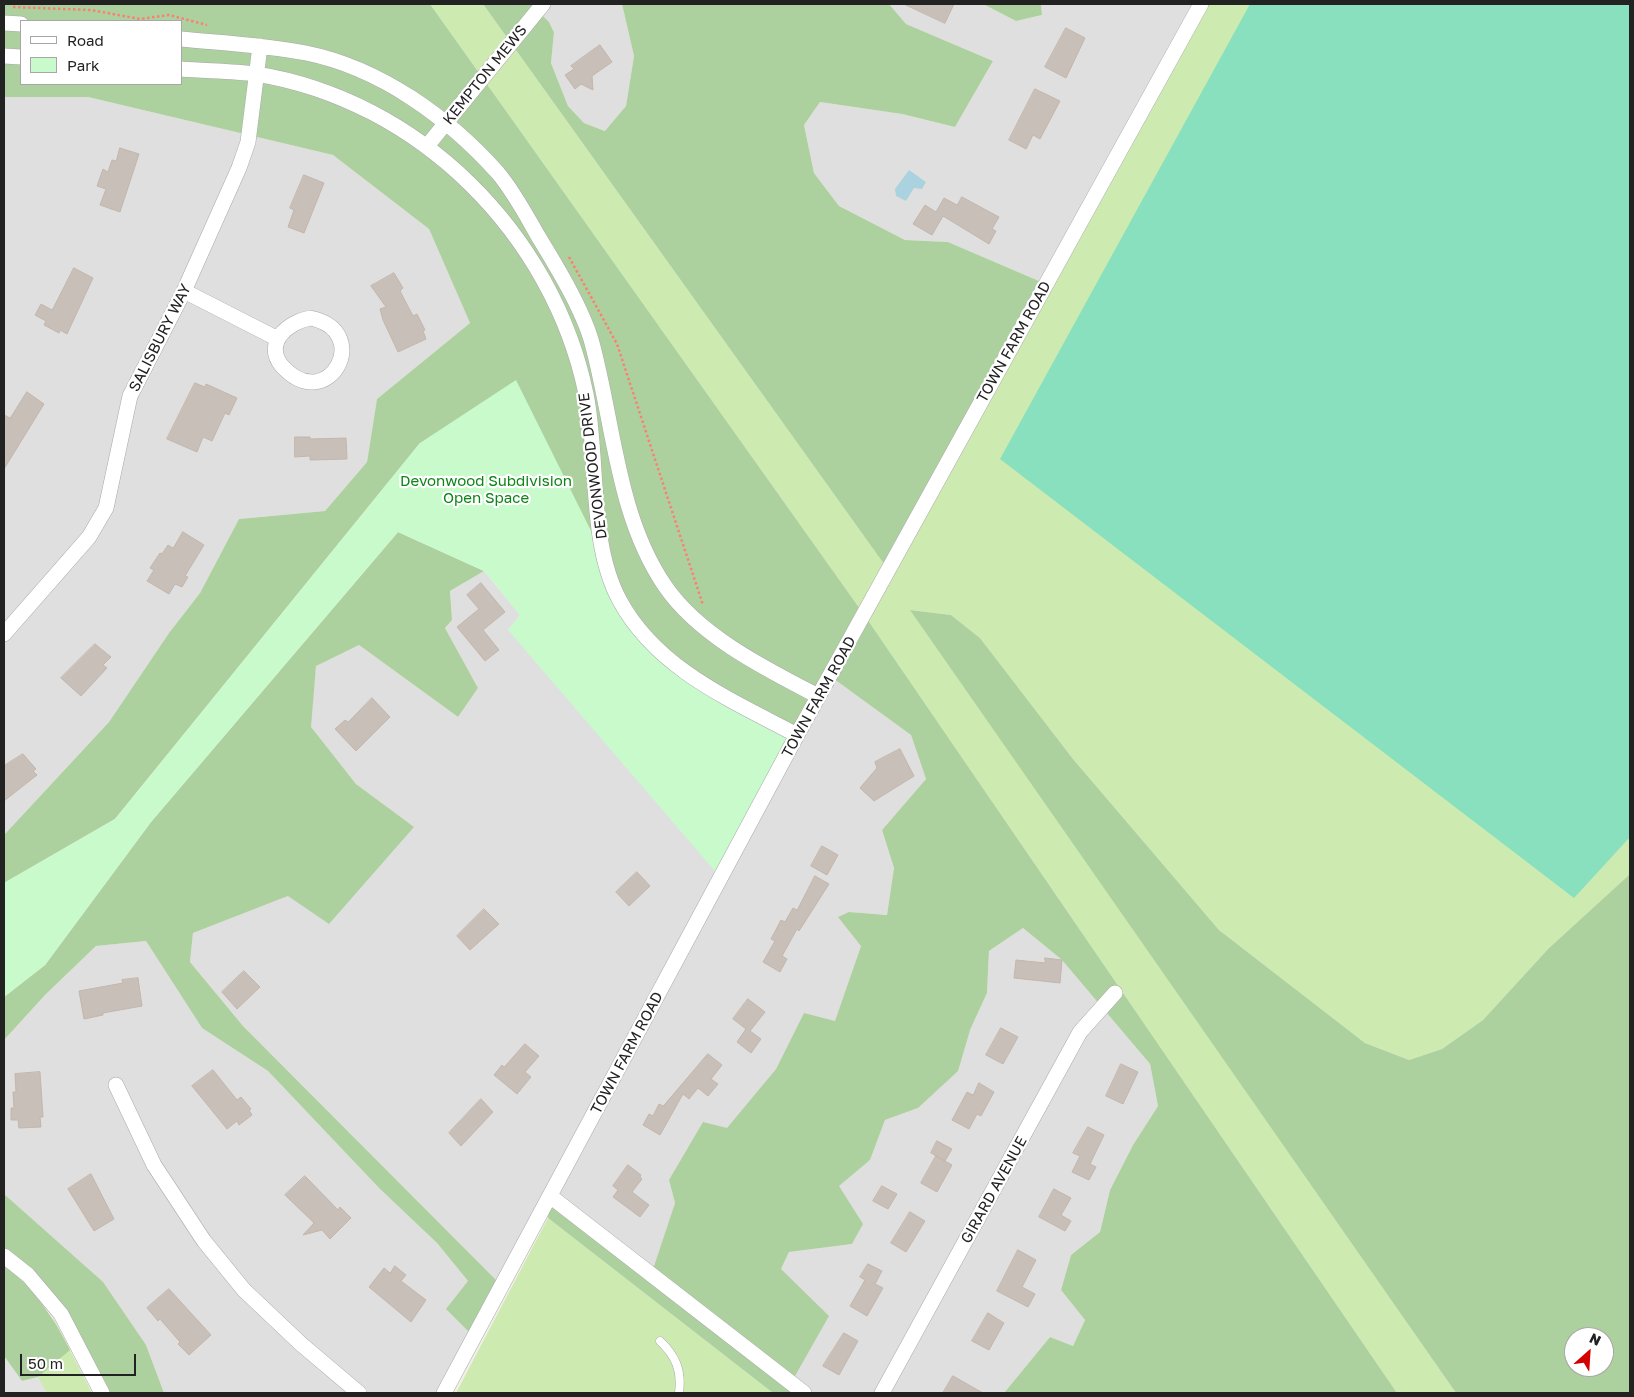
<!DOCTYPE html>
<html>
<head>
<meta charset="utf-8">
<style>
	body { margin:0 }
	#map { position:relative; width:1634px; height:1397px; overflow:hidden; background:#f2efe9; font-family:"Golos Text",sans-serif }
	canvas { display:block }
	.frame { position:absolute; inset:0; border:5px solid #222; pointer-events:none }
	.legend { position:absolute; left:20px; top:20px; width:162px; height:65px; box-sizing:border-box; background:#fff; border:1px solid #a7a7a7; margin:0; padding:6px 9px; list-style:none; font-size:15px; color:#222 }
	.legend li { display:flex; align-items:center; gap:10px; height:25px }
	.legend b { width:25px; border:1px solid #a7a7a7 }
	.north { position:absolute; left:1564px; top:1327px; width:50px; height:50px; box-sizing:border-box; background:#fff; border:1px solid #a7a7a7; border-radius:50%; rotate:26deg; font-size:14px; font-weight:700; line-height:20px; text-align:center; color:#222 }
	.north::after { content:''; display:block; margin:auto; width:18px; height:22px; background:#d40000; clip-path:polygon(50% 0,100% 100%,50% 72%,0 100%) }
	.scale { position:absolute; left:20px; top:1354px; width:116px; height:22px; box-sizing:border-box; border:2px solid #222; border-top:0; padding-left:6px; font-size:15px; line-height:18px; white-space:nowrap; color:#222; -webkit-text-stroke:4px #fff; paint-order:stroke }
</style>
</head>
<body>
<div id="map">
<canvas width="1634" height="1397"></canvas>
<div class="frame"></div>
<ul class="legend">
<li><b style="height:6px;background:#fff"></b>Road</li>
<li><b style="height:14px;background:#c8facc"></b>Park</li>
</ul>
<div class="north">N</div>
<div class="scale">50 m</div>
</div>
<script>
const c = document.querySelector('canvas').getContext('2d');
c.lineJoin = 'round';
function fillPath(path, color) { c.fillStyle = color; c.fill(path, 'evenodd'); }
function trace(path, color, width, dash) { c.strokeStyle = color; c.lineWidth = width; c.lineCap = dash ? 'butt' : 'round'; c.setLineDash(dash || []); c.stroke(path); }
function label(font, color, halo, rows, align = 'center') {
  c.font = font + ' "Golos Text",sans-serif'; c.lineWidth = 4.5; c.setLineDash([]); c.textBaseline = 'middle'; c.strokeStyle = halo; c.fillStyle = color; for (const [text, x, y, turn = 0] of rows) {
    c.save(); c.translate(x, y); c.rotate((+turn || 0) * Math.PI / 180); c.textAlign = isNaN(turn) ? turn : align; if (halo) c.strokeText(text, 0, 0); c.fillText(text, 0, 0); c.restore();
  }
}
fillPath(new Path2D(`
	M531,4H622L634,56L626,106L606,131L584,123L568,106L551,63L554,31L549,22Z
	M889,4H983L1016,21L1042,15L1041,4H1201L1046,284L948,242L905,240L839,206L814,173L804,125L820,102L902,114L955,127L993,61L906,24Z
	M4,97H88L333,155L429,229L470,323L377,399L367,462L325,511L239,519L200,593L169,633L109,722L4,835Z
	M484,571L520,615L508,630L830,675L911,735L926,779L882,830L894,868L887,915L849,912L861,946L835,1022L804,1014L776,1069L727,1129L669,1180L675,1203L651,1275L550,1197L502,1286L243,1026L190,962L193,933L288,896L414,828L356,784L310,727L316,665L359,645L458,717L478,688L445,628L452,620L450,591Z
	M1023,928L1062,960L1150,1064L1158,1106L1133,1145L1110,1190L1100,1232L1071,1255L1061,1290L1085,1320L1073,1346L1050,1337L1004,1393H804L791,1383L781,1269L789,1252L852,1244L862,1224L838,1186L870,1160L885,1120L918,1108L970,1030L987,993L989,951Z
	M146,941L202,1028L268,1071L379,1188L437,1243L468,1281L474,1337L444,1393H164L146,1345L39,1226L4,1194V1040L45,995L96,946Z`), '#e0dfdf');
fillPath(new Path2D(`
	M430,4H483L889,571L1201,4H1630V874L1548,949L1483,1020L1442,1049L1409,1060L1365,1043L1219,930L1073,759L980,638L951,615L911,610L1456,1393H1397L865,616Z
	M548,1218L773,1393H456Z
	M4,1265L55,1321L92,1393H4Z`), '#cdebb0');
fillPath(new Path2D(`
	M4,4H430L865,616L1397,1393H1004L1050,1337L1073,1346L1085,1320L1061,1290L1071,1255L1100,1232L1110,1190L1133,1145L1158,1106L1150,1064L1062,960L1023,928L989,951L987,993L970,1030L958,1071L918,1108L885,1120L870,1160L839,1186L863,1224L852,1244L789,1252L781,1269L829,1316L791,1383L804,1393H773L548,1218L550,1196L651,1275L675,1203L669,1180L703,1122L727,1128L776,1069L804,1013L835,1021L861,946L838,917L849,912L887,915L894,868L882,830L926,779L911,735L830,676L797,735L713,691L420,443L115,819L4,883V835L109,722L169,633L200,593L239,519L325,511L367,462L377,399L470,323L429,229L333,155L88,97H4ZM21,21H181V84H21Z
	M483,4H531L549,22L554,32L551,63L568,106L584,123L605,131L626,106L634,56L622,4H889L906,24L993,61L955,127L902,114L820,102L804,125L814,173L839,206L905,240L948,242L1046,284L889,571Z
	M983,4H1041L1042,15L1016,21Z
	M398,532L484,571L450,591L452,620L445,628L478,688L458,717L359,645L316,666L311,727L356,784L414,827L329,924L288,896L193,933L190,962L243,1026L502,1286L474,1337L446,1309L468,1281L437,1243L379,1188L268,1071L202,1028L146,941L96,946L45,995L4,1040V997L45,965L151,822Z
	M910,610L951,615L980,638L1073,759L1219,930L1365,1043L1409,1060L1442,1049L1483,1020L1548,949L1630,874V1393H1456ZM1574,1337H1604V1367H1574Z
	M4,1194L103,1282L146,1345L164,1393H102L61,1314L4,1256Z
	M4,1265C34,1288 53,1317 70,1350L38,1377L22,1381L4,1356Z`), '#add19e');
fillPath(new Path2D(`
	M516,380L605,559L619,600L657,650L797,735L720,877L508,630L520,615L484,571L398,532L151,822L45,965L4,997V883L115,819L420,443Z`), '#c8facc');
fillPath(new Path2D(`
	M1250,4H1630V837L1574,898L1000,459Z`), '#88e0be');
fillPath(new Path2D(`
	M4,1356L22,1381L38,1377L47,1393H4Z`), '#e2e2e2');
fillPath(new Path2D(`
	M909,170L926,182L922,189L914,188L906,201L896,196L895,189Z`), '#aad3df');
const building = new Path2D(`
	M904,4H954L945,23Z
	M1066,28L1085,38L1066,78L1045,67Z
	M600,45L612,62L592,76L593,90L581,84L575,89L565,75L574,69L571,66Z
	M1035,89L1060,101L1040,139L1033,135L1026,149L1009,140Z
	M120,148L139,154L120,212L100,205L106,189L97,186L103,169L108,172L112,160L116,161Z
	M304,175L324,183L304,233L288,227L294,210L290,208Z
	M962,197L999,217L992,229L996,231L989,244L943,216L932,235L913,224L925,205L936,212L944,198L957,205Z
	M74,268L93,278L67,334L60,330L59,333L44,325L46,321L35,315L41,304L52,310Z
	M394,273L403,288L400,291L413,316L417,314L425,330L423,331L426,339L398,352L383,320L380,309L386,307L371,286Z
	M195,383L205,387L206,384L237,398L229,415L225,413L212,441L203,437L197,452L167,439Z
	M27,392L44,404L4,469V415L10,418Z
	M295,437H310V439L346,438L347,459L310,460V456L295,457Z
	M183,532L204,545L185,576L188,577L182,587L175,584L169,594L147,581L154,570L150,568L160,553L162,554L168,545L173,548Z
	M481,583L505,612L483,630L499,650L485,661L457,627L479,609L467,595Z
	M95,644L111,657L103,665L107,668L81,696L61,678Z
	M372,698L390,717L356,751L335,729L345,720L348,722Z
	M900,749L914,776L874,801L860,788L877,768L875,762Z
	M23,754L36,769L33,771L37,775L4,801V766Z
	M822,846L838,855L827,875L811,866Z
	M637,872L650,886L629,906L616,892Z
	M815,876L829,884L799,931L797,929L782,956L787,959L780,972L763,962L775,941L771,939L781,920L785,922L793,908L797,910Z
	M484,909L499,924L470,950L457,936Z
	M1045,958L1062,960L1060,983L1014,978L1016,960L1045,963Z
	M244,971L260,987L237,1009L222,992Z
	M138,978L142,1006L103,1013V1015L84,1019L79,991L123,983L122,980Z
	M748,999L765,1012L750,1031L761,1039L751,1053L737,1042L746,1029L733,1019Z
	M1001,1028L1018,1037L1003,1064L986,1055Z
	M525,1044L539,1056L525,1072L531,1077L517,1094L494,1075L502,1065L504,1067Z
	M708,1054L722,1065L711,1079L718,1084L708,1096L698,1088L689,1099L683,1094L660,1135L643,1125L649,1114L653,1116L659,1104L663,1106Z
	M1121,1064L1138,1072L1123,1104L1106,1096Z
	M213,1070L237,1100L241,1097L251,1109L249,1110L252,1115L239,1125L237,1121L227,1129L192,1086Z
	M40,1072L43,1117H40L41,1127L19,1128L18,1120H11V1108H14L13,1092H16L15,1074Z
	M979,1083L994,1092L981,1116L977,1114L969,1129L952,1120L967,1092L973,1095Z
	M481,1099L493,1112L461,1146L449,1133Z
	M1088,1127L1104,1135L1090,1164L1096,1167L1089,1180L1072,1172L1080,1156L1073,1153Z
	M937,1141L952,1149L945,1161L931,1153Z
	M936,1156L952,1165L937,1192L921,1183Z
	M628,1165L641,1175L640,1177L642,1179L632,1192L649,1205L640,1217L613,1197L618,1190L613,1186Z
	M91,1174L114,1219L94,1231L68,1189Z
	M305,1176L338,1210L340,1207L351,1218L330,1239L322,1230L303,1235L314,1223L285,1195Z
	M882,1186L897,1194L888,1209L873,1201Z
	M1054,1189L1071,1198L1061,1215L1071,1221L1065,1231L1039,1217Z
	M910,1212L925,1221L906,1252L891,1243Z
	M1018,1250L1036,1260L1022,1287L1035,1294L1028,1307L997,1291Z
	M868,1264L882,1271L875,1284L883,1288L867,1316L850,1306L865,1280L860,1277Z
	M395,1266L406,1275L401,1281L426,1300L411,1322L369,1287L384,1268L390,1273Z
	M169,1289L211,1335L189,1355L178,1344L180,1342L160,1319L158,1321L147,1308Z
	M988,1313L1004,1323L989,1350L972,1341Z
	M844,1333L858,1341L839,1375L823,1366Z
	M953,1376L983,1393H943Z`);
fillPath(building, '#c7bfb8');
trace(building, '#c4b6ab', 1);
const lane = new Path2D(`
	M660,1341C676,1356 682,1371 679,1393`);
const street = new Path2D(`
	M4,23L21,24
	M181,39C223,43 265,45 306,53C380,68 448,117 498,173C514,192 526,215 538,236C557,267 583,310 592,343C614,424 617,516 665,586C699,636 766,669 818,696
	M4,56L21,57
	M181,69C206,71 232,71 256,74C419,100 553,234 586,394C599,457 588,543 620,601C657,669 731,700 797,735
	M427,146L543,4
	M184,291L278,339
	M310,318C375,331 328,417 282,366C263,343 288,322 310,318Z
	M4,634L89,537L106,508L130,396L184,291L239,168L248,142L260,46
	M116,1085L154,1165L204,1241L244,1290L301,1344L359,1393
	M550,1196L804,1393
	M4,1256L28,1275L61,1314L102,1393
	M444,1393L797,735L1201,4
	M882,1393L1080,1032L1115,993`);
trace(lane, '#a9a9a9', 9);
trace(street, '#a9a9a9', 16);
trace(new Path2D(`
	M13,7L91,10L140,19L169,15L207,25
	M569,257L617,344L703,605`), '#fa8072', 2.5, [2.5, 2.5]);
trace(lane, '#fff', 8);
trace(street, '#fff', 15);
label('15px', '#222', '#fff', [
	["KEMPTON MEWS",485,75,-51],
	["SALISBURY WAY",160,338,-63],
	["TOWN FARM ROAD",1014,342,-61],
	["DEVONWOOD DRIVE",593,466,-97],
	["TOWN FARM ROAD",819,697,-61],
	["TOWN FARM ROAD",627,1053,-62],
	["GIRARD AVENUE",994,1190,-61]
]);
label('15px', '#0c8416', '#fff', [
	["Devonwood Subdivision",486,481],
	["Open Space",486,498]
]);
</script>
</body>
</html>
